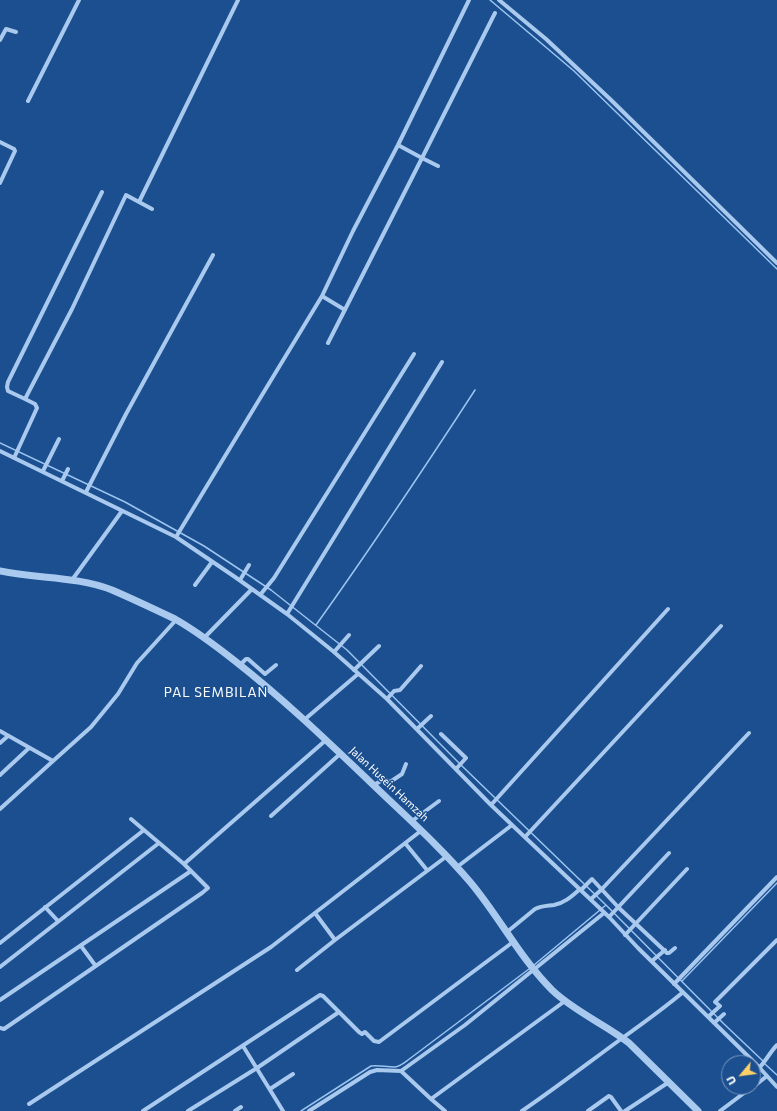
<!DOCTYPE html>
<html>
<head>
<meta charset="utf-8">
<style>
	body { margin:0 }
	#map { position:relative; width:777px; height:1111px; overflow:hidden; background:#1b4f8f; font-family:Commissioner,sans-serif }
	canvas { display:block }
	.north { position:absolute; left:721px; top:1055px; width:40px; height:40px; box-sizing:border-box; background:#1b4f8f; border:1px solid #7695bc; border-radius:50%; rotate:241deg; font-size:11px; font-weight:700; line-height:16px; text-align:center; color:#fff }
	.north::after { content:''; display:block; margin:auto; width:14px; height:18px; background:#ffd166; clip-path:polygon(50% 0,100% 100%,50% 72%,0 100%) }
</style>
</head>
<body>
<div id="map">
<canvas width="777" height="1111"></canvas>
<div class="north">U</div>
</div>
<script>
const c = document.querySelector('canvas').getContext('2d');
c.lineJoin = 'round';
function trace(path, color, width, dash) { c.strokeStyle = color; c.lineWidth = width; c.lineCap = dash ? 'butt' : 'round'; c.setLineDash(dash || []); c.stroke(path); }
function label(font, color, halo, rows, align = 'center') {
  c.font = font + ' Commissioner,sans-serif'; c.lineWidth = 3; c.setLineDash([]); c.textBaseline = 'middle'; c.strokeStyle = halo; c.fillStyle = color; for (const [text, x, y, turn = 0] of rows) {
    c.save(); c.translate(x, y); c.rotate((+turn || 0) * Math.PI / 180); c.textAlign = isNaN(turn) ? turn : align; if (halo) c.strokeText(text, 0, 0); c.fillText(text, 0, 0); c.restore();
  }
}
trace(new Path2D(`
	M490,0L574,71L777,269
	M0,443L125,502L204,546L271,590L347,650L462,766L608,907L724,1024L763,1061
	M316,625C371,548 423,470 475,390
	M534,965L606,905
	M682,981L777,883
	M765,1064L777,1075
	M301,1111L371,1066C379,1065 386,1067 394,1067C399,1067 404,1063 408,1060L529,969`), '#9cc4f0', 1.5);
trace(new Path2D(`
	M499,0L546,39L610,99L777,263
	M0,40L6,29L16,32
	M28,101L79,0
	M0,142L14,149L15,151L0,183
	M438,166L422,158L495,13
	M139,202L238,0
	M322,296L345,310
	M328,343L422,158L398,145
	M25,399L8,391L7,387L8,382L102,192
	M0,451L176,537L235,577L287,614L334,652L387,699L491,805L609,917L638,948L757,1065L777,1087
	M14,458L37,408L35,404L25,399L72,309L126,195L152,209
	M43,471L59,439
	M62,481L68,469
	M86,492L126,414L213,255
	M176,537L322,296L353,231L398,145L469,0
	M72,580L122,511
	M240,580L249,565
	M195,585L212,562
	M260,595L274,578L414,354
	M287,614L442,362
	M204,638L252,589
	M334,652L349,635
	M240,665L246,659H248L265,674L276,665
	M354,670L379,646
	M387,699L394,691L400,690L421,666
	M304,720L358,674
	M417,729L431,716
	M0,731L53,761L91,727L118,694L137,663L176,620
	M441,734L466,758L456,769
	M0,743L8,736
	M0,775L29,748
	M374,785L384,779L390,782L402,774L406,764
	M491,805L668,609
	M0,809L53,761
	M271,816L340,754
	M412,821L439,801
	M525,837L721,626
	M405,843L427,870
	M184,864L326,740
	M457,867L512,825
	M581,890L592,879L619,908L667,953H669L675,948
	M591,899L601,890L749,733
	M45,907L58,921
	M315,913L335,940
	M609,917L669,853
	M507,932L535,909C541,906 547,906 554,905C565,903 572,896 580,889
	M625,935L687,869
	M0,943L144,830
	M81,946L95,965
	M652,961L665,950
	M0,967L159,843
	M297,970L335,940L447,856
	M674,984L777,877
	M0,1000L191,871
	M708,1017L720,1006L715,1002L777,940
	M714,1023L724,1014
	M0,1028L4,1029L202,893L208,888L184,864L131,819
	M243,1046L283,1111
	M759,1068C766,1061 770,1052 777,1045
	M401,1071L431,1099
	M753,1087L767,1076
	M270,1089L293,1074
	M29,1104L271,947L422,830
	M143,1111L320,995L323,996L359,1032L362,1034L365,1032L374,1041L379,1042L513,942
	M188,1111L257,1068L339,1012
	M235,1111L241,1107
	M309,1111L370,1072L377,1070L401,1071L465,1025L604,913
	M445,1111L431,1099L565,1001
	M522,1111C556,1088 588,1063 621,1039C642,1024 663,1009 682,993
	M588,1111L609,1096L611,1097L621,1111
	M625,1111L669,1082
	M720,1111L752,1087`), '#a9c9ee', 4);
trace(new Path2D(`
	M0,571C37,579 76,576 112,590C133,599 154,609 175,619C196,631 216,646 235,661C281,697 323,737 365,777C401,812 439,845 471,883C500,918 520,958 552,990C575,1012 605,1024 629,1043L698,1111`), '#a9c9ee', 7);
label('11px', '#fff', '#1b4f8f', [
	["Jalan Husein Hamzah",389,784,43]
]);
c.letterSpacing = '1px';
label('13px', '#fff', '#1b4f8f', [
	["PAL SEMBILAN",216,693]
]);
c.letterSpacing = '0px';
</script>
</body>
</html>
